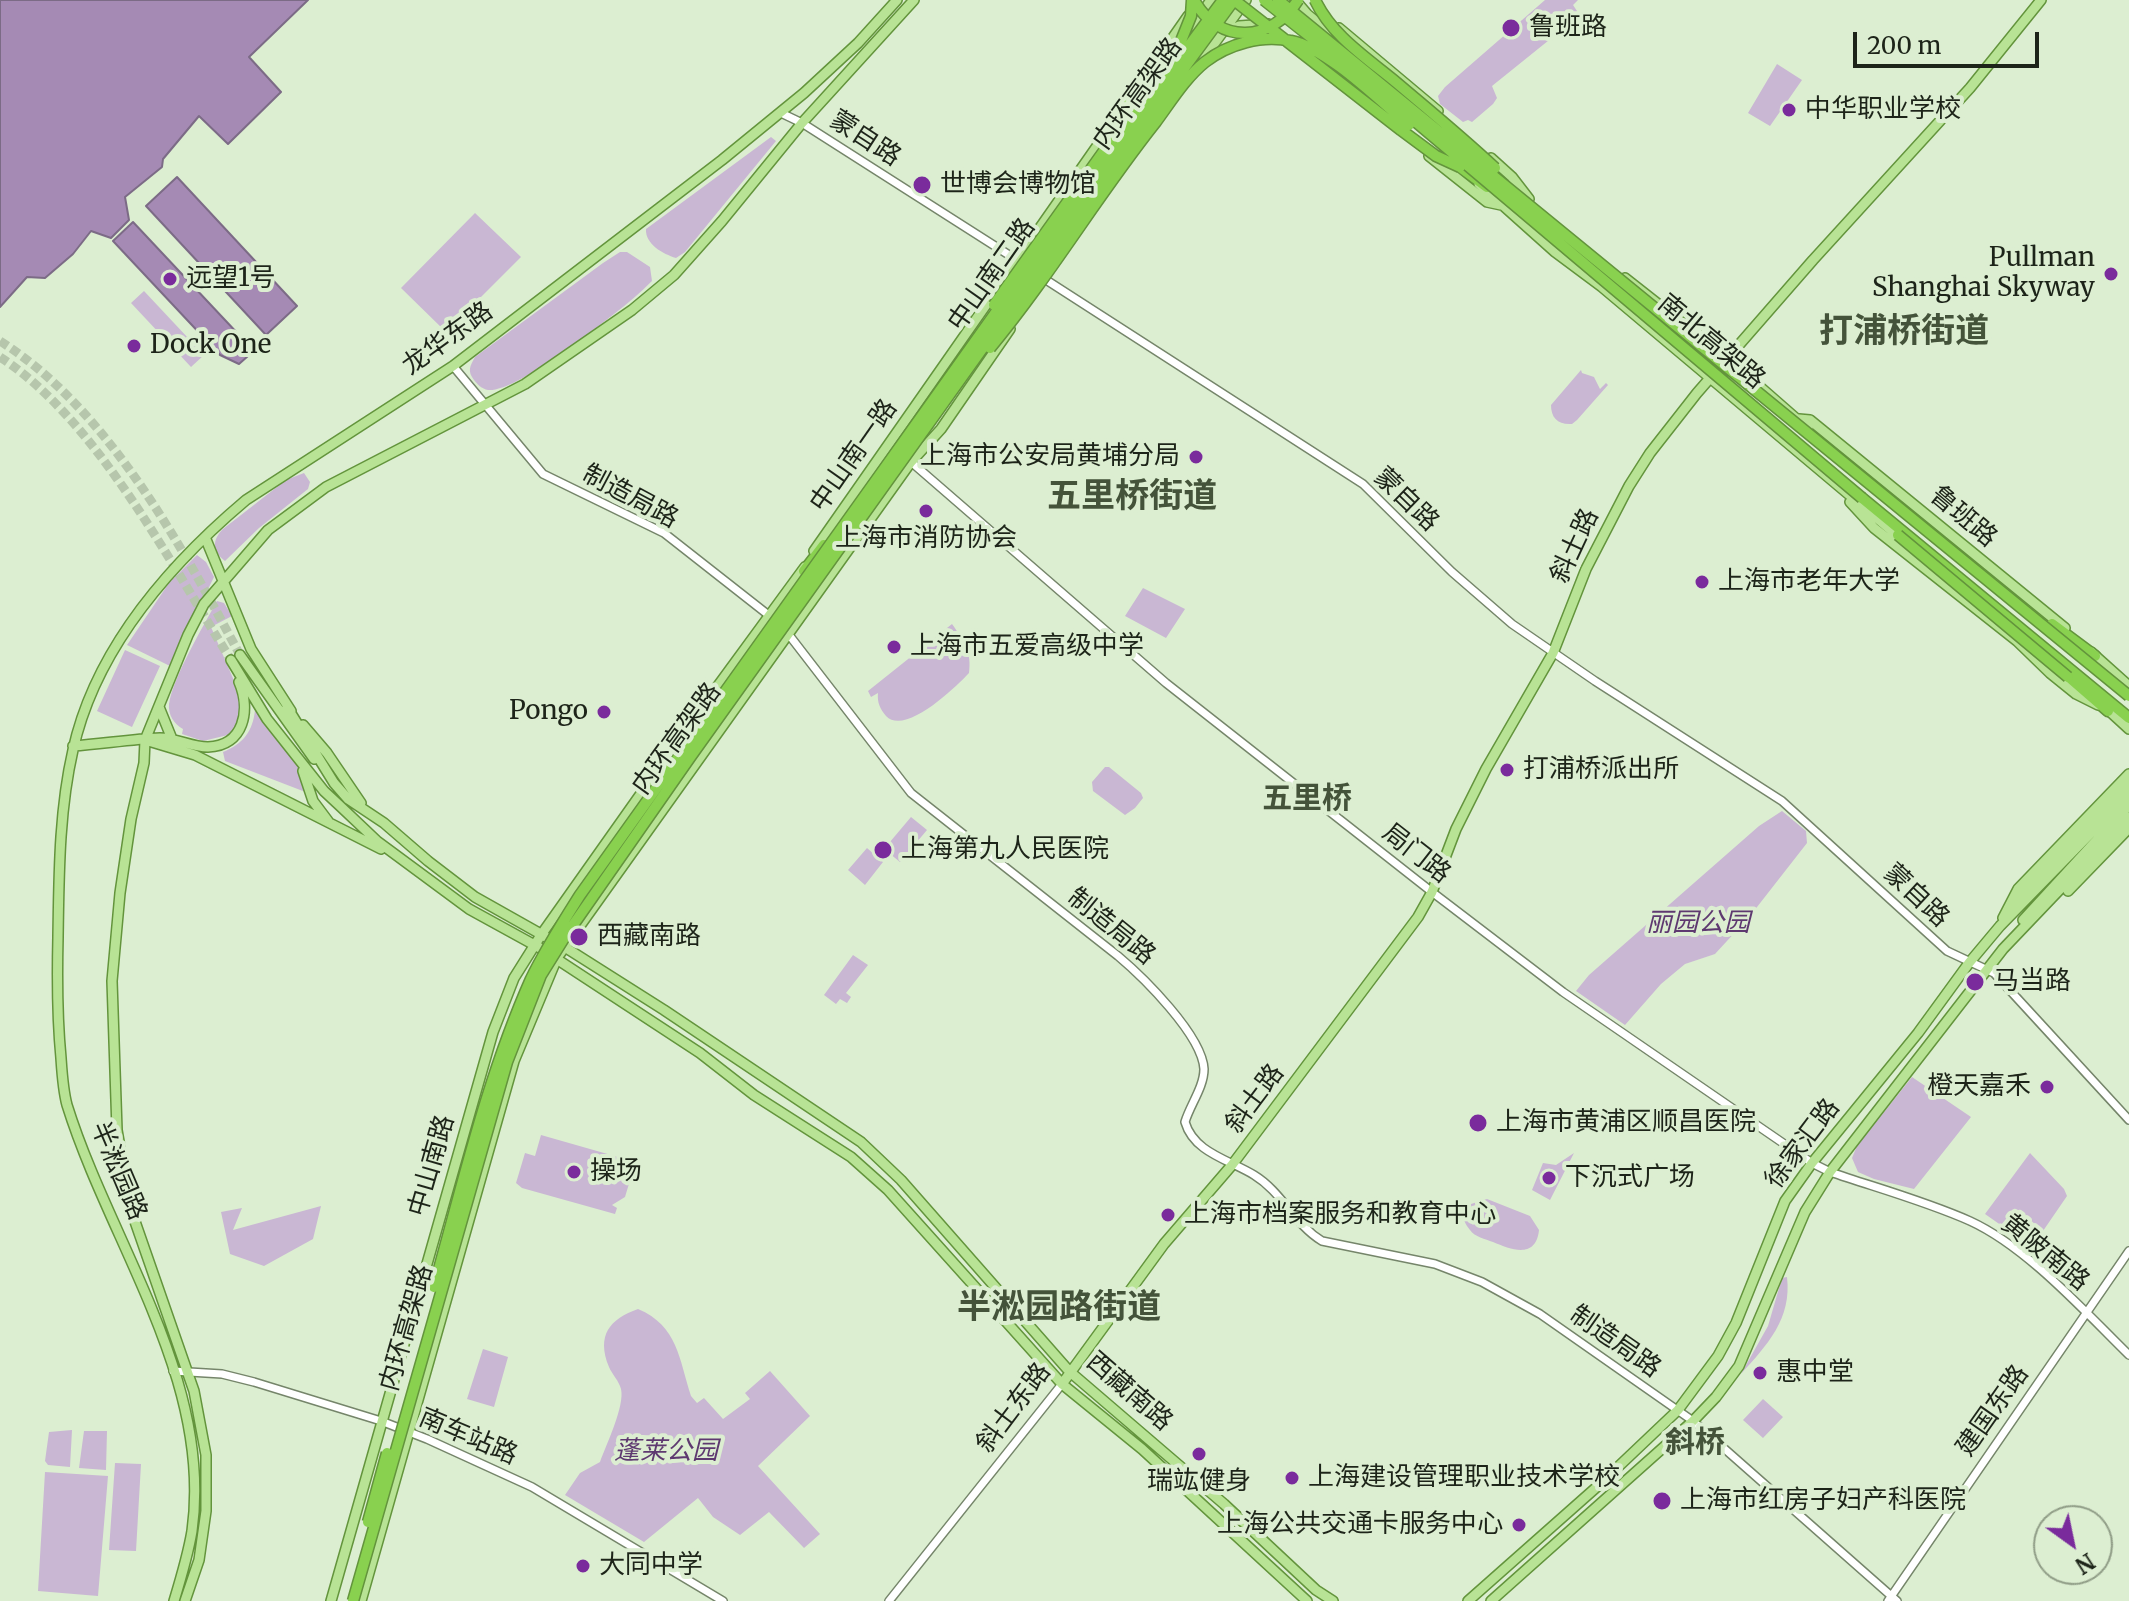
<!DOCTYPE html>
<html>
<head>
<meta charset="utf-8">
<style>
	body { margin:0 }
	#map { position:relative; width:2129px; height:1601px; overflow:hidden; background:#dceed1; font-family:Merriweather,serif }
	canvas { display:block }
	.north { position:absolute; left:2033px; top:1505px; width:80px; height:80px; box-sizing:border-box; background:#dceed1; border:2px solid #909d87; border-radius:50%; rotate:147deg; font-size:22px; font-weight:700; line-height:32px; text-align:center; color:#1d2419 }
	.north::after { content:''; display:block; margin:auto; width:28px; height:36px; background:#7a2b9c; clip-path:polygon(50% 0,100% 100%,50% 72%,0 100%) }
	.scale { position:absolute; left:1853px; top:32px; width:186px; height:36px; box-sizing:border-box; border:4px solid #1d2419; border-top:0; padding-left:10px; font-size:24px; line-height:28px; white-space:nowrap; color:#1d2419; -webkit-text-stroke:6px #dceed1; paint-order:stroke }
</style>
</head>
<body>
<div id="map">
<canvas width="2129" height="1601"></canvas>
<div class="north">N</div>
<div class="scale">200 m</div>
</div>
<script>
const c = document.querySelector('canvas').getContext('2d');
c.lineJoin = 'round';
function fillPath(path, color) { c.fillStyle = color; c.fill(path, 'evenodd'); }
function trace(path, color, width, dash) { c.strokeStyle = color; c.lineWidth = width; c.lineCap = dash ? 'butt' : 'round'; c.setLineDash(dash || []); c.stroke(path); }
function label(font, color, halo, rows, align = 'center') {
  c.font = font + ' Merriweather,"Noto Sans SC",serif'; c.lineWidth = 8; c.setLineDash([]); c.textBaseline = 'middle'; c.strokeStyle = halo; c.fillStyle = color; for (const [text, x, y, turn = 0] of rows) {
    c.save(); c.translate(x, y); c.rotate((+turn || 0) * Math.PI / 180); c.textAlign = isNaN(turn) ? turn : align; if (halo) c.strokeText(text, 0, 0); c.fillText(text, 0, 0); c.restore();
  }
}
fillPath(new Path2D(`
	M1545,0H1578L1573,5L1577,11L1569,24L1492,86L1497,98L1493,104L1472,122L1468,120L1463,122L1440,104L1438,96L1445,87Z
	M1777,64L1802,80L1770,126L1748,113Z
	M771,137L776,141L685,252L676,258C663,254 645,244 646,229Z
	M475,213L521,257L446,332L401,288Z
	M620,252H627L650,267L652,281C640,293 628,303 614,314C592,331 514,393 488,390C482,389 477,384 474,380C467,371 470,366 475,357L603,263Z
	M144,291L204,355L191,367L131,303Z
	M1581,370L1582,373L1594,377L1600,389L1606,383L1608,385L1577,420L1572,424C1558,425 1551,418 1551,405Z
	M304,473L310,482L308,489L259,528L225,561C212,551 212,540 223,529L286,480Z
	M197,555L206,562L214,577L170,666L127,645L169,583Z
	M1143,588L1185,609L1166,638L1125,616Z
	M217,601L224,603L232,616L211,627L244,704L237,727L228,735L203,741L182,734L183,729C174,724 168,715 169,704C173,677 204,625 217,601Z
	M952,624C964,641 972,652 969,673C955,688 905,736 886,716C880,709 877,702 878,693L871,697L868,691Z
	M125,650L160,666L132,727L97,711Z
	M255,710L295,760L308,793L225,761L223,752C243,744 253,731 255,710Z
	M1105,767H1109L1141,793L1143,798L1135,808L1125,815L1093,791L1092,782Z
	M1782,811L1806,831L1807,843L1750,916L1715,954L1685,964L1661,984L1625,1025L1576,991L1589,975L1759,826Z
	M911,817L927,830L900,862L884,849Z
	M867,848L883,862L865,885L848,870Z
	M853,955L868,965L846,993L851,997L847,1003L840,999L836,1004L824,995Z
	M1912,1077L1971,1117L1914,1189L1874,1179L1858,1172L1852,1158L1857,1146Z
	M541,1135L618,1157L631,1177L625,1197L612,1205L617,1208L615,1214L522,1188L516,1183L525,1153L535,1156Z
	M1574,1153L1550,1200L1532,1190L1543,1163L1556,1165Z
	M2030,1153L2064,1189L2067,1196L2032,1247L1985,1214Z
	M1487,1199L1530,1216L1539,1230C1536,1259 1512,1250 1493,1242C1485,1239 1475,1237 1470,1230C1465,1224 1463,1220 1464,1212L1471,1204Z
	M321,1206L313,1239L264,1266L230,1254L221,1212L242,1208L233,1230Z
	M1787,1277C1792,1319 1767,1345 1741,1374L1768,1326L1782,1278Z
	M638,1309C678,1326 679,1359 691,1396L697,1403L704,1398L723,1419L750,1399L745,1393L770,1371L810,1416L758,1466L820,1534L804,1548L769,1512L740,1535L713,1517L698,1498L644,1542L565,1495L580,1473L600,1462C606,1445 625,1406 621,1389C619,1381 612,1374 609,1367C596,1335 610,1319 638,1309Z
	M483,1349L508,1357L494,1407L467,1399Z
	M1763,1399L1783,1417L1763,1438L1743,1420Z
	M72,1430L70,1467L48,1465L45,1461L49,1432Z
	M84,1431H107L106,1470L79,1468Z
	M115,1463L141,1464L136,1551L109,1550Z
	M45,1472L108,1476L98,1596L38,1591Z`), '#c9b7d3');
const water = new Path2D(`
	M0,0H308L249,57L281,92L228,144L199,116L163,159L162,167L125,197L129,220L111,238L91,231L73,254L45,278L27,277L0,307Z
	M177,177L297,306L266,335L146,206Z
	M133,222L240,336L248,356L239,364L220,355L113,241Z`);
fillPath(water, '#a58ab4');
trace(water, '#7c6b86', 2);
trace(new Path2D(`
	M0,341C108,409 181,545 240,655
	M0,357C96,419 171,564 231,660`), '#b6c6ac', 9, [9, 4.5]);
const minor = new Path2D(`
	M781,113L802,123L1020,262
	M1040,276L1363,484L1452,572L1512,624L1595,681L1782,801L1947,951L1994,973L2129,1120
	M453,366L543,474L664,533L771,617
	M910,461L1166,683L1432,892L1563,992L1812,1163L1830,1172C1877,1188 1925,1201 1970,1221C2027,1247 2084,1311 2129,1355
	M786,631L911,793L1118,956C1143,977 1202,1035 1204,1069C1204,1087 1190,1105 1185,1122C1194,1153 1230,1160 1254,1175C1282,1192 1294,1224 1322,1241L1435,1264L1482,1282L1540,1314L1693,1421L1897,1601
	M173,1371L222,1374L254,1382L381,1421L427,1439L532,1487L723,1601
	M889,1601L1062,1384
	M1888,1601L2129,1251`);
const major = new Path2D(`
	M1295,0L1307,14L1343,44
	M1339,28L1438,111
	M1228,31L1239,26L1268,24
	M1185,37L1211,0
	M1306,50L1355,86L1395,119
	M1200,63L1246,0
	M1429,156L1487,202L1501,205
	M1491,158L1512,177L1529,199
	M1479,184L1555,252L1602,287L1903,540
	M1625,278L1728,359L1808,429
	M1799,419L1810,420L2065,628
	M1850,502L1874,528L2017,641L2050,673L2076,694L2098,705
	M205,537L251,649L291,711
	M814,551L1188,16
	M2091,652L2129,686
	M240,655L314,759
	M231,660L267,719L324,791L339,805L377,841L469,909L540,948
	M159,707L172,739
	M287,707L334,783L348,799L384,823L428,861L475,897L546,937
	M2105,707L2129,729
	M303,725L327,753L361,803
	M145,740L195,755L381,849
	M73,746C102,744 132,739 160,738C177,738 191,747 208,747C244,746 251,710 239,682
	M303,771L313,801L328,821
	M2068,891L2129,828
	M2016,904L2027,889L2129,785
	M2003,918L2018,889L2129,774
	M2023,920L2129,805
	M563,946L664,1010L861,1142L901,1180L1069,1371L1224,1504L1316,1590L1333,1601
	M552,956L700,1053L754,1095L851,1157L888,1190L1062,1384L1142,1449L1307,1601
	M1062,1384L1164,1244L1232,1165L1418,917L1432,892L1456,829L1486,769L1553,653L1586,569L1629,486L1650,453L1697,393L1813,260L1970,88L2041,0
	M174,1601C181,1578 188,1555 192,1531C213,1380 110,1243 67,1105C63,1090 62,1073 61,1058C57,1017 57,978 58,937C59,874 59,811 73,750C95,650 169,565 246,500L453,366L722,160L804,93L858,43L897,0
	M185,1601L199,1560L206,1511V1455L194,1391L131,1210L117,1130L112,981L120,893L131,819L144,763L145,740L188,635L204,604L268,530L326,487L525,384L632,310L674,275L722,221L802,123L914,0
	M331,1601L493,1032L514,978L541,935L698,713L805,567
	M361,1601L514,1061L557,958L911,462L941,429L1010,329
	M1468,1601L1599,1485L1678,1410L1718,1356L1736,1323L1785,1201L1812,1163L1918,1033L1969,963L2000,926L2129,794
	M1491,1601L1693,1421L1716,1397L1739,1366L1805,1212L1830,1172L2003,949L2129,817`);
const highway = new Path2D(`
	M1460,167L1487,187
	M1862,498L2129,718
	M804,571L824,545
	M2052,624L2095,656
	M2070,678L2108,711`);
trace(minor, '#75856a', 10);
trace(major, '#63943c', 12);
trace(highway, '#63943c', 13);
trace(minor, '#fff', 7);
trace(major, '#b8e395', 9);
trace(highway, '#89d14f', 10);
const highwayBridge = new Path2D(`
	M1194,0C1219,46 1272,42 1298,0
	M1234,0L1401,130L1436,156L1460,167
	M1264,0L1384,95L1862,498
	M1278,0L2129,696
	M1315,0C1332,36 1367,58 1397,83C1430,111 1463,138 1495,168
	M994,305L1179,46L1191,16L1192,0
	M990,348C1049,277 1097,196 1155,123C1170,103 1185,78 1205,62C1228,44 1263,34 1291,41C1327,48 1380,101 1409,125
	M1898,535L2068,677
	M434,1287C463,1184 487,1078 531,979C545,950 563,922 580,895L1119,140L1223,0
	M368,1522L387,1453
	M353,1601L507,1062L541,975L564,938L691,756L1127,146L1234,0`);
trace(highwayBridge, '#63943c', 13, []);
trace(highwayBridge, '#89d14f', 10);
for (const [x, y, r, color] of [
	[1511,28,10,"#7a2b9c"],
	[1789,110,8,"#7a2b9c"],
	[922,185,10,"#7a2b9c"],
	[2111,274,8,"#7a2b9c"],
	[170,279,8,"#7a2b9c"],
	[134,346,8,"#7a2b9c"],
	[1196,457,8,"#7a2b9c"],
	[926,511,8,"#7a2b9c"],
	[1702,582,8,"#7a2b9c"],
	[894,647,8,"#7a2b9c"],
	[604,712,8,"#7a2b9c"],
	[1507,770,8,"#7a2b9c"],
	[883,850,10,"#7a2b9c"],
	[579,937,10,"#7a2b9c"],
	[1975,982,10,"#7a2b9c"],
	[2047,1087,8,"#7a2b9c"],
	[1478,1123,10,"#7a2b9c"],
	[574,1172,8,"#7a2b9c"],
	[1549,1178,8,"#7a2b9c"],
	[1168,1215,8,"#7a2b9c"],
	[1760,1373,8,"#7a2b9c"],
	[1199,1454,8,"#7a2b9c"],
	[1292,1478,8,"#7a2b9c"],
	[1662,1501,10,"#7a2b9c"],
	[1519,1525,8,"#7a2b9c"],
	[583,1566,8,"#7a2b9c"]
]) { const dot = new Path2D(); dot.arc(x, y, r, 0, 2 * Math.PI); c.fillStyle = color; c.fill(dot); trace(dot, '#dceed1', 3); }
label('26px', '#1d2419', '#dceed1', [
	["鲁班路",1529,28],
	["中华职业学校",1805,110],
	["世博会博物馆",940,185],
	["Pullman",2095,259,"right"],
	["Shanghai Skyway",2095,289,"right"],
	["远望1号",186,279],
	["Dock One",150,346],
	["上海市公安局黄埔分局",1180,457,"right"],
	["上海市消防协会",926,539,"center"],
	["上海市老年大学",1718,582],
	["上海市五爱高级中学",910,647],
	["Pongo",588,712,"right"],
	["打浦桥派出所",1523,770],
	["上海第九人民医院",901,850],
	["西藏南路",597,937],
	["马当路",1993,982],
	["橙天嘉禾",2031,1087,"right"],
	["上海市黄浦区顺昌医院",1496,1123],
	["操场",590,1172],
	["下沉式广场",1565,1178],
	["上海市档案服务和教育中心",1184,1215],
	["惠中堂",1776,1373],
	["上海建设管理职业技术学校",1308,1478],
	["瑞竑健身",1199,1482,"center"],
	["上海市红房子妇产科医院",1680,1501],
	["上海公共交通卡服务中心",1503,1525,"right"],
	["大同中学",599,1566]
], 'left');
label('26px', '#1d2419', '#dceed1', [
	["内环高架路",1138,94,-54],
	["蒙自路",865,139,33],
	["中山南二路",992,275,-55],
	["龙华东路",448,339,-36],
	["南北高架路",1711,342,40],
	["中山南一路",854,456,-55],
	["制造局路",630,497,28],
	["蒙自路",1406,500,44],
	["鲁班路",1963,517,40],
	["斜土路",1575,546,-65],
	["内环高架路",677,739,-54],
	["局门路",1416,854,38],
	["蒙自路",1916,896,43],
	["制造局路",1111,927,39],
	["斜土路",1255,1099,-53],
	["徐家汇路",1803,1144,-53],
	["中山南路",432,1166,-74],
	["半淞园路",118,1171,67],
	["黄陂南路",2045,1253,39],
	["内环高架路",407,1328,-74],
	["制造局路",1615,1342,35],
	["西藏南路",1129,1392,41],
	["斜土东路",1014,1408,-53],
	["建国东路",1993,1411,-55],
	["南车站路",468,1437,23]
]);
label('italic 26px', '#5e3970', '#dceed1', [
	["丽园公园",1698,924],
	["蓬莱公园",666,1452]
]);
label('bold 30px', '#44533a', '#dceed1', [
	["五里桥",1307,800],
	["斜桥",1695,1444]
]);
label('bold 34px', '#44533a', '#dceed1', [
	["打浦桥街道",1904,332],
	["五里桥街道",1132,497],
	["半淞园路街道",1059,1308]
]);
</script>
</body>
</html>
